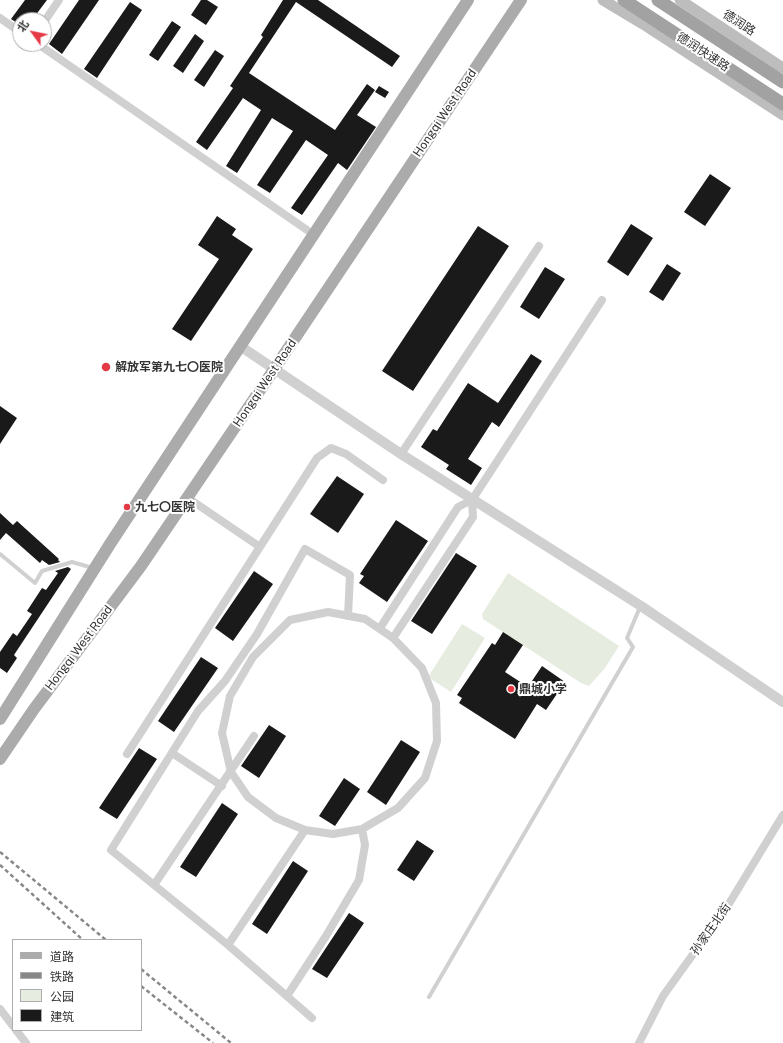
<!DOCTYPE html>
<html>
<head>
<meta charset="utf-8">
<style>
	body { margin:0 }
	#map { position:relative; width:783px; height:1043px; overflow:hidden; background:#fff; font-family:"Public Sans","Noto Sans SC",sans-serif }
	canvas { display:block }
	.legend { position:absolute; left:12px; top:939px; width:130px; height:92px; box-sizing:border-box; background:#fff; border:1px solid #adadad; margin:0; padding:5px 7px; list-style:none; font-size:12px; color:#333 }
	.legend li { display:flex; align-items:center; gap:8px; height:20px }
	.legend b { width:20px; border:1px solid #adadad }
	.north { position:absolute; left:12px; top:12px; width:40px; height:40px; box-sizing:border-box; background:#fff; border:1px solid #adadad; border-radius:50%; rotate:303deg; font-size:11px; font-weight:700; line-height:16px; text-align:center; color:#333 }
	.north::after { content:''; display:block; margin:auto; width:14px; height:18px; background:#e63946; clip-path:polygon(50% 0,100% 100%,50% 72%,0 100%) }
</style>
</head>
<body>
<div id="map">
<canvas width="783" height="1043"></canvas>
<ul class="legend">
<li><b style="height:5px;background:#ababab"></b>道路</li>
<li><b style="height:5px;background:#888"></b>铁路</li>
<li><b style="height:11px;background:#e6ecdf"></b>公园</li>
<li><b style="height:11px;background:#1a1a1a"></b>建筑</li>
</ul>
<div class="north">北</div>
</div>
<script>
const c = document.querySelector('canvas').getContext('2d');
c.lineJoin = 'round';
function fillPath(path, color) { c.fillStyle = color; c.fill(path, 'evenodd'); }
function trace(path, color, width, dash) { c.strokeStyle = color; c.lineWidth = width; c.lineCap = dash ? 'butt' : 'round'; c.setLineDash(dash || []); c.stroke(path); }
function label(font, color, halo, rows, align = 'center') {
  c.font = font + ' "Public Sans","Noto Sans SC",sans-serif'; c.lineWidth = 4; c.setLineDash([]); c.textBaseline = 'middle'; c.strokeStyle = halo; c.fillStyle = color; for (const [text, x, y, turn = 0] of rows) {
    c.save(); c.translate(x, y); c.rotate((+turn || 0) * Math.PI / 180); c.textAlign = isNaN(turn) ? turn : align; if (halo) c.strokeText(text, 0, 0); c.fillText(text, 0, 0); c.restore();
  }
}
fillPath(new Path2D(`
	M508,573L619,646L605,668L589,686L581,683L483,619L482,614Z
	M462,624L485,638L451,692L428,677Z`), '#e6ecdf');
fillPath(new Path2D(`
	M25,0H47L32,20H20V25L11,19Z
	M79,0H99L62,54L49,44Z
	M201,0H207L218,7L206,25L191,15Z
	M283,0H318L400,56L392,67L296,2L249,73L335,130L367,84L375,90L357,115L376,127L347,170L338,163L302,215L291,208L328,155L306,140L270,193L257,185L293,131L272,118L237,173L226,166L261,110L243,98L207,150L196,142L233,88L230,86L263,37L261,35Z
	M130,2L142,10L97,78L84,69Z
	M172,21L181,27L158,61L149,55Z
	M195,34L204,41L183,73L173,66Z
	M215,50L224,56L204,87L194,80Z
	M379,86L389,92L385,98L375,92Z
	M710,174L731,188L705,226L684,212Z
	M217,216L236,229L232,235L253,249L191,341L172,329L219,259L198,245Z
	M631,224L653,238L628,276L607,262Z
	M478,226L509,246L413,391L382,371Z
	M667,264L681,273L663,301L649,292Z
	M545,267L565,279L539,319L520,307Z
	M531,354L542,361L499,427L492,422L468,459L482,468L471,485L446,469L449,465L421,447L433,429L437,431L468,383L498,403Z
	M0,406L17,418L0,444Z
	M337,476L364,494L338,533L310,514Z
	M0,513L13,525L17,521L59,559L58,560L60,562L49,565L42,560L40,563L6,533L0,540Z
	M396,520L428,541L387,602L359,583L364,576L360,574Z
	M456,553L477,566L432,634L411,621Z
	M68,567L71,569L14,655L17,658L7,673L0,668V652L13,633L17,636L32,614L27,611L42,588L46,590L58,573L55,571Z
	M254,571L273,584L233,641L215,628Z
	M503,632L523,645L505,672L528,687L542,666L565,682L546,710L537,704L515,739L459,703L462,698L457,695L492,643L495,645Z
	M201,657L218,668L174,732L158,721Z
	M269,725L286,736L259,778L241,766Z
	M401,740L420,752L386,805L367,792Z
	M139,748L157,759L117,819L99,808Z
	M344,778L360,789L335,826L319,816Z
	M222,803L238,814L196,877L180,867Z
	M417,840L434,851L414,881L397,870Z
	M293,861L308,871L267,934L252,924Z
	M349,913L364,923L327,978L312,969Z`), '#1a1a1a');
trace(new Path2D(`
	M0,554L35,583L42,571L72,562L93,568
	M429,997L633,647L627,638L640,607`), '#d0d0d0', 4);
trace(new Path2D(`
	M0,18L20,32
	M44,22L59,0
	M38,44L307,230
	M401,454L539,246
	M188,498L260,547
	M328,612L365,619L393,638L422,668L436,703L437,741L425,778L398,808L362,829L333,834L305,830L276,818L248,797L231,772L222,733L230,696L253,657L290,620Z
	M380,628L458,507L472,500L602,300
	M393,638L473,517L472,500
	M172,753L222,786
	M127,754L317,458L331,448L346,454L383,480
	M154,885L254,736
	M228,945L305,830
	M287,996L326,936L359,880L365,845L362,829
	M0,1009L13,1026
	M312,1018L228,945L111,850L198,711L225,681L257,634L305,549L350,575L348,616
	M16,1030L26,1043
	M639,1043L663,996L727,907L783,815`), '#d0d0d0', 8);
trace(new Path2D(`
	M240,346L401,454L641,606L783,702`), '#d0d0d0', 10);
trace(new Path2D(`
	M603,0L643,24L783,115
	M680,0L783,68`), '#bdbdbd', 11);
trace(new Path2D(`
	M0,719L110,544L468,0
	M0,759L34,709L141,566L275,368L521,0`), '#ababab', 12);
trace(new Path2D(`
	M624,0L783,104
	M658,0L783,82`), '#a2a2a2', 13);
trace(new Path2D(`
	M0,852L106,940
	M0,865L83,940
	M141,969L231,1043
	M141,986L213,1043`), '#888', 2.5, [4, 3]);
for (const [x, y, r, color] of [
	[106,367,5,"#e63946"],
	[127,507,4,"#e63946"],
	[511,689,4,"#e63946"]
]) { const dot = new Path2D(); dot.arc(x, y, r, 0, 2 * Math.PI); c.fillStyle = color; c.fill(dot); trace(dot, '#fff', 1.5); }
label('12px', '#333', '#fff', [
	["德润路",739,23,33],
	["德润快速路",703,52,33],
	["Hongqi West Road",445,113,-56],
	["Hongqi West Road",265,383,-56],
	["Hongqi West Road",79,648,-53],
	["孙家庄北街",711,929,-55]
]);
label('bold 12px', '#333', '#fff', [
	["解放军第九七〇医院",115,367],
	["九七〇医院",135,507],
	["鼎城小学",519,689]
], 'left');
</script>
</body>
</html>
